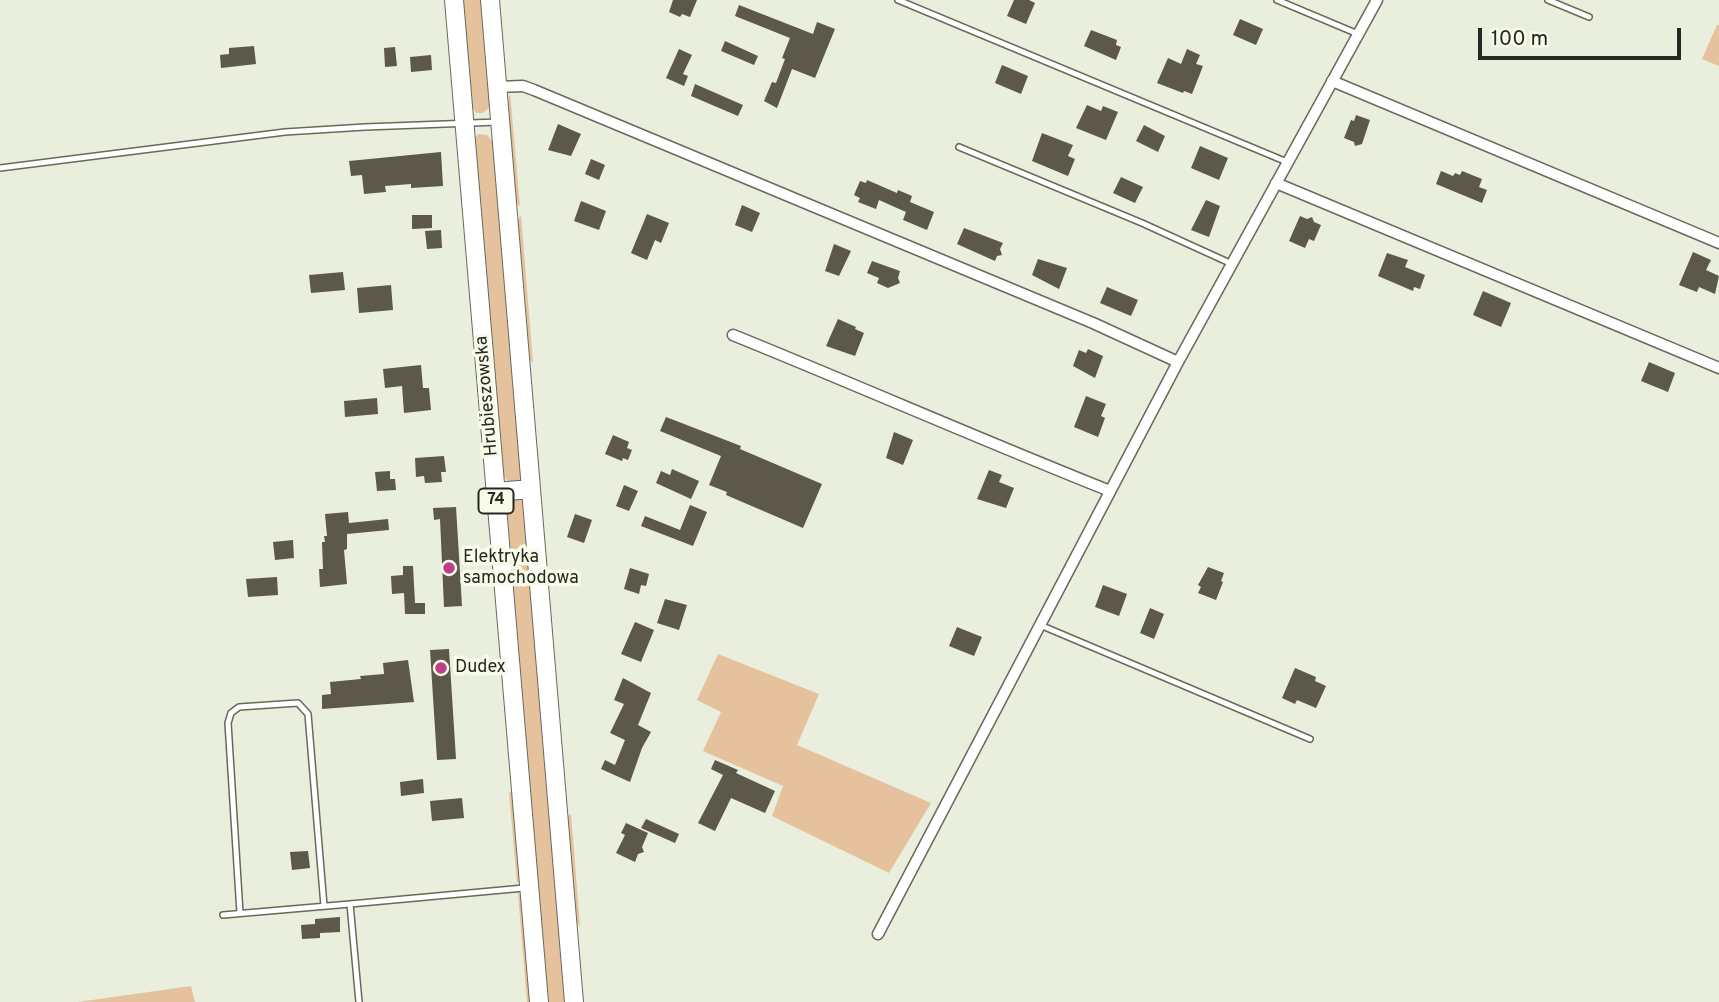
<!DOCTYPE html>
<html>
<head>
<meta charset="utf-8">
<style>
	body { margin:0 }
	#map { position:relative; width:1719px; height:1002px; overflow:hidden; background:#e9eedd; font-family:Overpass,sans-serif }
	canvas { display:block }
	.scale { position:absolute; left:1478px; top:28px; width:203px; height:32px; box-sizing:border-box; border:4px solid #262822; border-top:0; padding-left:9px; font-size:21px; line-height:24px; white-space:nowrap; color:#262822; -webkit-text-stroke:5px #f7fbea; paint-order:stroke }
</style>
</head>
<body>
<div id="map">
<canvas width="1719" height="1002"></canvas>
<div class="scale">100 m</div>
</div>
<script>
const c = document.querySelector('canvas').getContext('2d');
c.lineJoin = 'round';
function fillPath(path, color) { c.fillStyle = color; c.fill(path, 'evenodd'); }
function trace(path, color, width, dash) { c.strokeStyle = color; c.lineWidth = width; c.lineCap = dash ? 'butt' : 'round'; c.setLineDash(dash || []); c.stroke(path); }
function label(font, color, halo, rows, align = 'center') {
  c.font = font + ' Overpass,sans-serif'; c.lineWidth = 7; c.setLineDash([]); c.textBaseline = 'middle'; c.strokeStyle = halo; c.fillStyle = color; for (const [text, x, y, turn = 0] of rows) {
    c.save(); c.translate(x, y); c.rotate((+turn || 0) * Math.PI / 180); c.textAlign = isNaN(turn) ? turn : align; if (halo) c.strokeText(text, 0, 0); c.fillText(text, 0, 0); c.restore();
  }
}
fillPath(new Path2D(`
	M463,0H483L492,105L483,113H476L473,108Z
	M1717,25H1719V66L1702,59Z
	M510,93L520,206L516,202L508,100Z
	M478,134L487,135L493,142L522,481C513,488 506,482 503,472L475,138Z
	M521,215L533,363L530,360L518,220Z
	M513,498L522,499L525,503L568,1002H548L507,508Z
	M718,654L819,694L797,745L931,803L889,873L772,816L783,786L703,751L721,712L697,700Z
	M509,792L515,794L522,878L517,883Z
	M571,814L580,926L577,922L568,816Z
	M518,893L523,896L532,1002H527Z
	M191,986L195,1002H78Z`), '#e6c19d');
fillPath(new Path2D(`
	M673,0H697L690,17L682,14L680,17L669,12Z
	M1014,0H1029L1035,3L1026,24L1007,16Z
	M739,5L813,34L817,22L835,29L815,78L792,69L777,108L764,101L772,82L776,83L785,59L782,58L790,38L735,16Z
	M1240,19L1263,29L1256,45L1233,35Z
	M1091,30L1117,40L1116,45L1121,47L1116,60L1084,46Z
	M725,41L758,56L754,65L721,51Z
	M254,46L256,64L221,68L220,55L229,54V48Z
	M395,47L397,66L385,67L384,48Z
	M679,49L692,55L683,74L688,76L684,86L666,78Z
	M1187,49L1200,55L1196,64L1203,66L1192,94L1184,91L1183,93L1157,83L1168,58L1181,64Z
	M431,55L432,70L411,72L410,57Z
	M1002,65L1028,76L1021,94L995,83Z
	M695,84L743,105L738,116L691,96Z
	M1087,105L1101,111L1103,106L1118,112L1106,140L1076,128Z
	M1356,115L1370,120L1362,144L1355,146L1354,142L1344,138L1351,120L1354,121Z
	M558,124L581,134L571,156L548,150Z
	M1144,125L1165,136L1158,152L1136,141Z
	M1042,133L1073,145L1068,156L1075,159L1068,176L1032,161Z
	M1200,146L1228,158L1219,180L1191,168Z
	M441,152L443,186L411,188V184L385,186L386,192L364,194L362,175L351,176L349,161Z
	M591,159L605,165L599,180L585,174Z
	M1441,171L1453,176L1455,173L1460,175L1462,171L1482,179L1479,187L1487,190L1482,203L1436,184Z
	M1121,177L1143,187L1135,203L1113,193Z
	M867,180L897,193L898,190L912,196L910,202L934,212L927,230L903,220L906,212L879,200L876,209L858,202L860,198L854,195L860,181L866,183Z
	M1206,200L1220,206L1209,237L1191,230Z
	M581,201L606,211L599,230L574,221Z
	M742,205L760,213L752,232L735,225Z
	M647,214L669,223L661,243L655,240L647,260L631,253Z
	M412,215H432V228L412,229Z
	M1300,216L1307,219L1312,217L1314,222L1321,225L1314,241L1309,239L1305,248L1289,241Z
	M964,228L1003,243L1000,249L1002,255L997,256L995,261L957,244Z
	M441,230L442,248L427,249L425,231Z
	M834,244L851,251L839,276L825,271Z
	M1693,252L1711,260L1706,270L1719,276L1715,294L1699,287L1697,292L1679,285Z
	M1387,253L1408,260L1405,267L1425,275L1420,289L1414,287L1413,291L1378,276Z
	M1038,259L1067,268L1059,289L1032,275Z
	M872,261L900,271L898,278L900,283L888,288L877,283L879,278L867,273Z
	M343,272L345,290L311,293L309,275Z
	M391,285L393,310L359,313L357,288Z
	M1107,287L1138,300L1131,316L1100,303Z
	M1483,291L1511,303L1501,327L1473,315Z
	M838,319L856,327L855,329L864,333L855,356L826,346Z
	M1088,349L1103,356L1095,378L1073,366L1079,350L1086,353Z
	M1649,362L1675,373L1668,392L1641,381Z
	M421,365L423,388H429L431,410L404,413L402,386L385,388L383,369Z
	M1086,396L1106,404L1101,416L1105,418L1098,437L1074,427Z
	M377,398L378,414L345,417L344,401Z
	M666,417L741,446L740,449L822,484L803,528L726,495L727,492L709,485L721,456L660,431Z
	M894,432L913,440L903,465L886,458Z
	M613,435L629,442L627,448L632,450L628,460L623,458L622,461L605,454Z
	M444,456L446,472H441L442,482L425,483L424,476L416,477L415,458Z
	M672,469L699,481L691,499L656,483L661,471L670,475Z
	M989,470L1002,475L999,482L1014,488L1006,508L977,499Z
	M390,471V479H395L396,490L377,491L375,472Z
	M624,485L638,491L629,511L616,506Z
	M690,505L707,512L693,546L641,526L645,516L680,530Z
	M456,507L462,606L444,607L440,519L434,520L433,508Z
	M348,512L349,523L388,519L389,530L347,534V549L344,550L347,584L320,587L319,569H323L322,542H325L324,536H327L325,514Z
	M575,514L592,520L584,543L567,537Z
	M293,540L294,558L275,560L273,542Z
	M403,566H413L415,603H425V614H405L404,593L392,594L391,576L403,575Z
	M1208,567L1224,573L1221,581L1223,582L1216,600L1198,593L1201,587L1198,585Z
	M630,568L649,574L646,586L641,585L639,594L624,589Z
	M277,577L278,595L248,597L246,579Z
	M1103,585L1127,594L1119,616L1095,607Z
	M665,599L687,605L679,630L657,623Z
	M1150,608L1164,614L1154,639L1140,633Z
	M635,622L654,630L641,662L621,654Z
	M957,627L982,637L974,656L949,646Z
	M449,649L456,759L437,760L430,650Z
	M408,660L414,702L322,709V695L331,694L330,682L361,679L360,676L384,674L383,663Z
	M1295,668L1316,677L1315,681L1326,686L1316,708L1297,700L1295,704L1282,698Z
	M623,678L651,693L638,725L651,732L642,748L630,782L601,769L605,760L615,765L625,740L610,733L624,704L614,700Z
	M715,760L738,770L736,773L775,791L765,813L731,798L715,831L698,823L723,775L711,769Z
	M423,779L424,793L401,796L400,782Z
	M462,798L464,818L432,821L430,801Z
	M646,819L679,834L675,843L641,828Z
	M626,823L648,833L642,847L644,852L638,854L635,862L616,853L625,835L621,833Z
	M308,851L310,868L292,870L290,852Z
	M340,917V932L320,933V938L302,939L301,925L315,924V919Z`), '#5c584a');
const lane = new Path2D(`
	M898,0L1287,162
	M1277,0L1358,34
	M1548,0L1589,17
	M959,147L1142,223L1232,264
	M0,168L285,132L365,127L498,122
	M1040,625L1310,739
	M240,913L228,723L231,713L239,707L298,703L308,714L324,906
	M223,915L350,904
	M359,1002L350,904L524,888`);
const street = new Path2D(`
	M1332,81L1719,243
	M497,87L523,86L534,90L1093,323L1178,362
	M1276,183L1719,368
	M733,335C859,386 984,441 1110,491
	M878,934L1178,362L1377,0`);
const primary = new Path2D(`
	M454,0L539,1002
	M490,0L574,1002
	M496,492L531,489`);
trace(lane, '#666a5b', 8);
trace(street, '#666a5b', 13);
trace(primary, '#666a5b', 20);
trace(lane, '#fff', 5);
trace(street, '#fff', 10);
trace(primary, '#fff', 18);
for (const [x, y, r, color] of [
	[449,568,7,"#c03e84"],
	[441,668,7,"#c03e84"]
]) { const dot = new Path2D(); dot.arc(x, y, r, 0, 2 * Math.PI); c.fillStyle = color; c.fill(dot); trace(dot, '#f7fbea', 2.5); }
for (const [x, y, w] of [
	[496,501,35]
]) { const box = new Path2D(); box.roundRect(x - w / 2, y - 12.5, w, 25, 5); c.fillStyle = '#f7fbea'; c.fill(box); trace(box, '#262822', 2); }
label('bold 16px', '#262822', null, [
	["74",496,501]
]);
label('18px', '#262822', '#f7fbea', [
	["Hrubieszowska",488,396,-95]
]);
label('18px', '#262822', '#f7fbea', [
	["Elektryka",463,558],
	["samochodowa",463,579],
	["Dudex",455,668]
], 'left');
</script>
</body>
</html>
